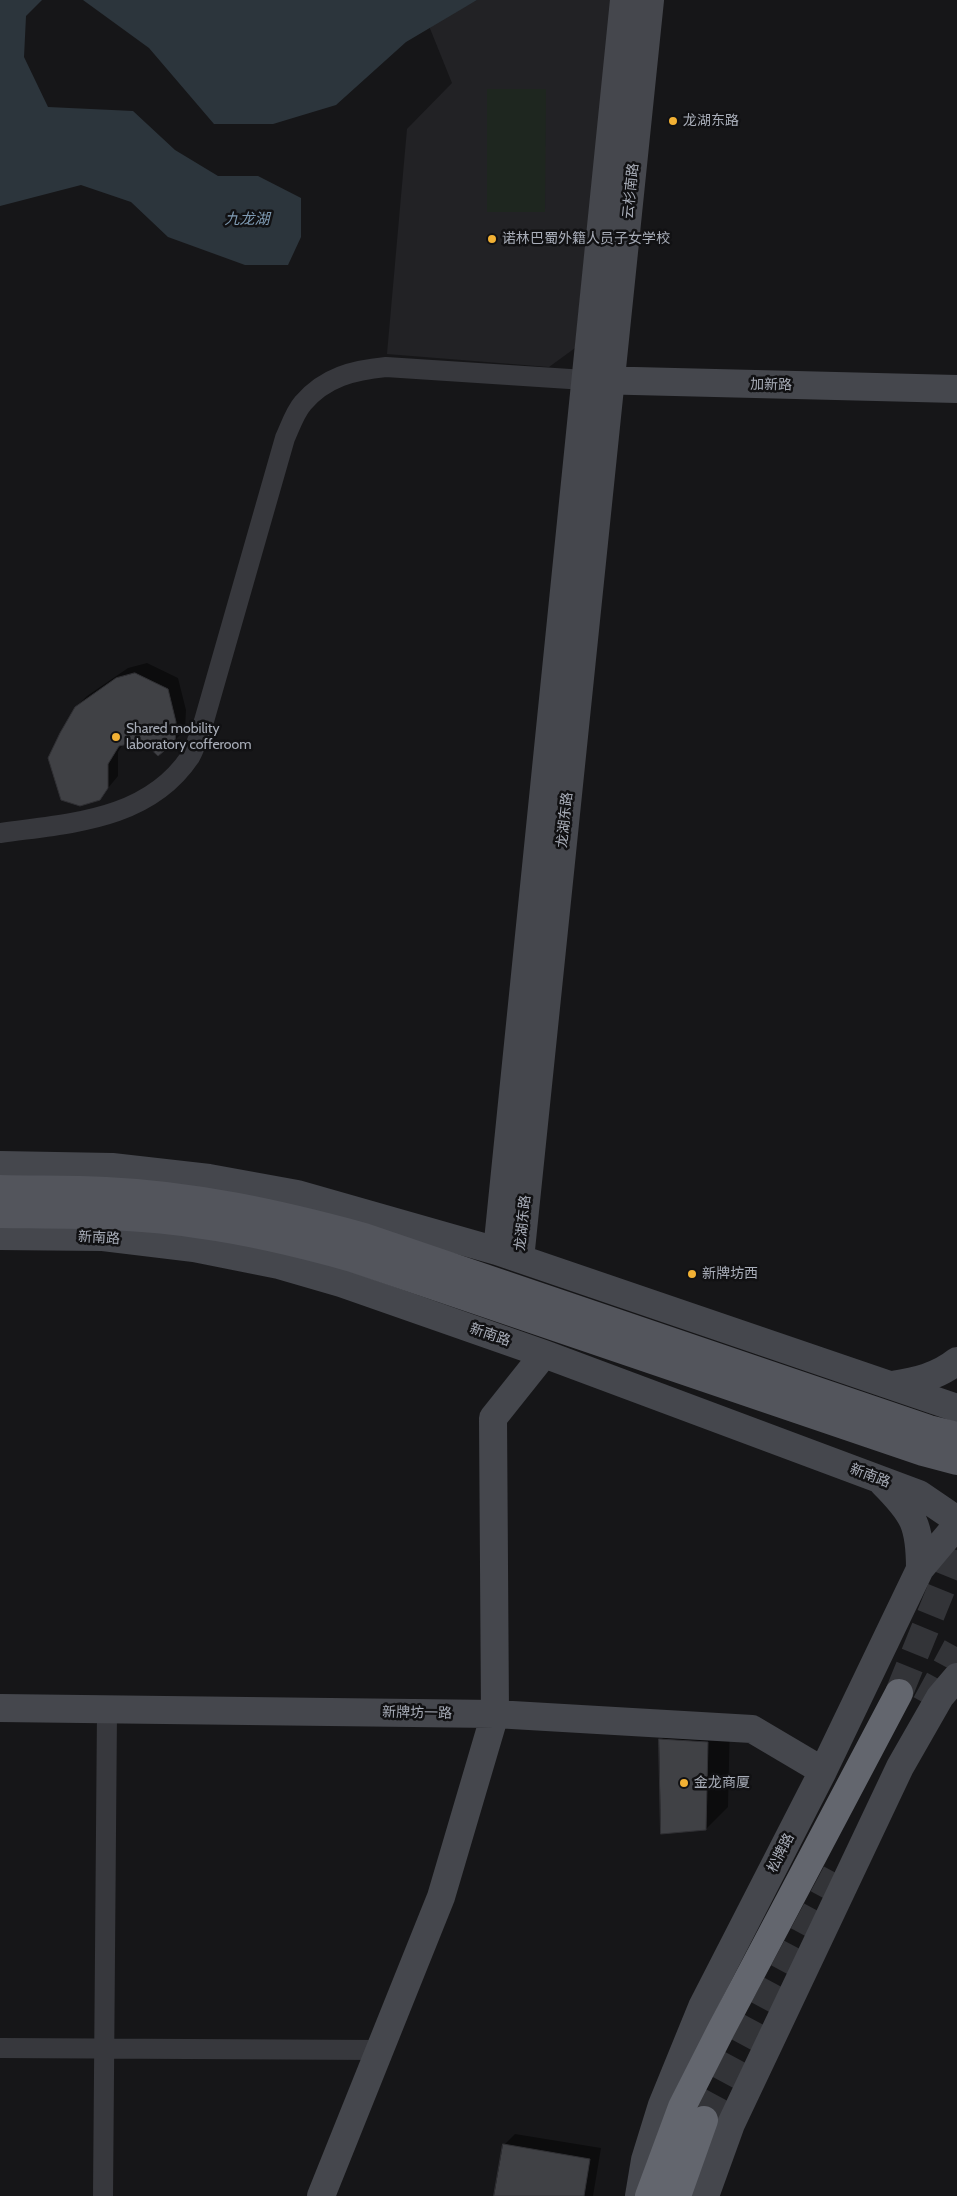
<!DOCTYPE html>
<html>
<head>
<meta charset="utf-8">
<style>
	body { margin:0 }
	canvas { display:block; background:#161618 }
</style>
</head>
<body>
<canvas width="957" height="2196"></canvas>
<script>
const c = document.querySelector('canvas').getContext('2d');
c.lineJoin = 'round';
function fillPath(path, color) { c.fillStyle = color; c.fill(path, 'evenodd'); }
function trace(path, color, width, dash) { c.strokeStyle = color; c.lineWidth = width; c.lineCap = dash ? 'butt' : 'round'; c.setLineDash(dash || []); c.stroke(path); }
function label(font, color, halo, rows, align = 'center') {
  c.font = font + ' Cabin,"Noto Sans SC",sans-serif'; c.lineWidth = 5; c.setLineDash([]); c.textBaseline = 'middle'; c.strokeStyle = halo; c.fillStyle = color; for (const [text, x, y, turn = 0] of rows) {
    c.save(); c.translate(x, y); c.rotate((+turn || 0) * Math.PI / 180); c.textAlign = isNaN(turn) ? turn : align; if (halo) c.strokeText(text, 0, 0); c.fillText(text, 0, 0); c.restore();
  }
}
fillPath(new Path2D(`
	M477,0H611L575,348L549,367L387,354L407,129L452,83L429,26Z`), '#222225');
fillPath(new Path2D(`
	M487,89H546L545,212H487Z`), '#1e261f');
fillPath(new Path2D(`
	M0,0H42L26,16L24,57L48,107L133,111L175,150L218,176H258L301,198V237L288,265H245L168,237L131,202L81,185L0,206Z
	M83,0H477L406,42L336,105L273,124H214L149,48Z`), '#2c353c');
fillPath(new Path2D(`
	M147,663L178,678L186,710L185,730L174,741L142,739L123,744L118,752V776L99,799L76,707L87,696L128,668Z
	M683,1718L730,1720L728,1807L706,1829L661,1740Z
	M515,2134L601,2148L593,2196H496L504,2145Z`), '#0007');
const building = new Path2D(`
	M135,673L168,689L176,722L175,742L158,756L142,741L119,746L108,764V788L100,800L80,806L61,800L48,758L60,733L75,707L116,678Z
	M659,1739L708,1742L706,1830L661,1834Z
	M503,2144L590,2159L584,2196H494Z`);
fillPath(building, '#404145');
trace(building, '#303034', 1);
trace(new Path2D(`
	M899,1693L957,1550
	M926,1704L957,1647
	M704,2120L838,1870`), '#333438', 28, [28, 14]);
trace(new Path2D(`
	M0,833C69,823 147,821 190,757C196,747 200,732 204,721L285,438C290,427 295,412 303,403C325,377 354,370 386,367L585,380
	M0,2048L378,2050
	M103,2196L107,1710`), '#37383d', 20);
trace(new Path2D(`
	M594,380L957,389
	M0,1165L112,1167L209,1178L297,1194L497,1251L957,1408
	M0,1236L103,1237L194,1248L279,1265L341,1283L544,1354L919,1494L957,1520
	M497,1251L624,0
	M520,1259L650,0
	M892,1385C916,1381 937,1377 957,1361
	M883,1483C914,1514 920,1525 920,1569
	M0,1708L495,1714L752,1729L823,1771
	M321,2196L441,1897L495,1714L493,1418L544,1354
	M639,2196L645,2160L662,2105L702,2007L823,1771L920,1569L957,1525
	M705,2196L731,2124L900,1767L940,1697L957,1677`), '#45474d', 28);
trace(new Path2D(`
	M0,1189C35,1190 71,1189 106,1191C194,1195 280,1214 364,1237L929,1429L957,1436
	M0,1214C67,1215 135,1214 202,1225C253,1232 302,1244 352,1258L923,1452L957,1461`), '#53555c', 28);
trace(new Path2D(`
	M649,2196L682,2107L721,2030L899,1693
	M677,2196L704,2120`), '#63666e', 28);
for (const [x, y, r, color] of [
	[673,121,5,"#f2b134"],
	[492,239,5,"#f2b134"],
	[116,737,5,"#f2b134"],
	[692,1274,5,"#f2b134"],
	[684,1783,5,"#f2b134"]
]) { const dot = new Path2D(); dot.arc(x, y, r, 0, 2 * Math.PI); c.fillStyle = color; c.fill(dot); trace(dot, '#111113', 2); }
label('14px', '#a8adb8', '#111113', [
	["龙湖东路",683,121],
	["诺林巴蜀外籍人员子女学校",502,239],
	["Shared mobility",126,729],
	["laboratory cofferoom",126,745],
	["新牌坊西",702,1274],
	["金龙商厦",694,1783]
], 'left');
label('14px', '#a8adb8', '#111113', [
	["云杉南路",631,191,-84],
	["加新路",771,385,1],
	["龙湖东路",565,820,-84],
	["龙湖东路",523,1223,-84],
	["新南路",99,1238,3],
	["新南路",490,1335,19],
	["新南路",870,1476,21],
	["新牌坊一路",417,1713,1],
	["松牌路",781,1853,-63]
]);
label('italic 15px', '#7f9bb3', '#111113', [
	["九龙湖",247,220]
]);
</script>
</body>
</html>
